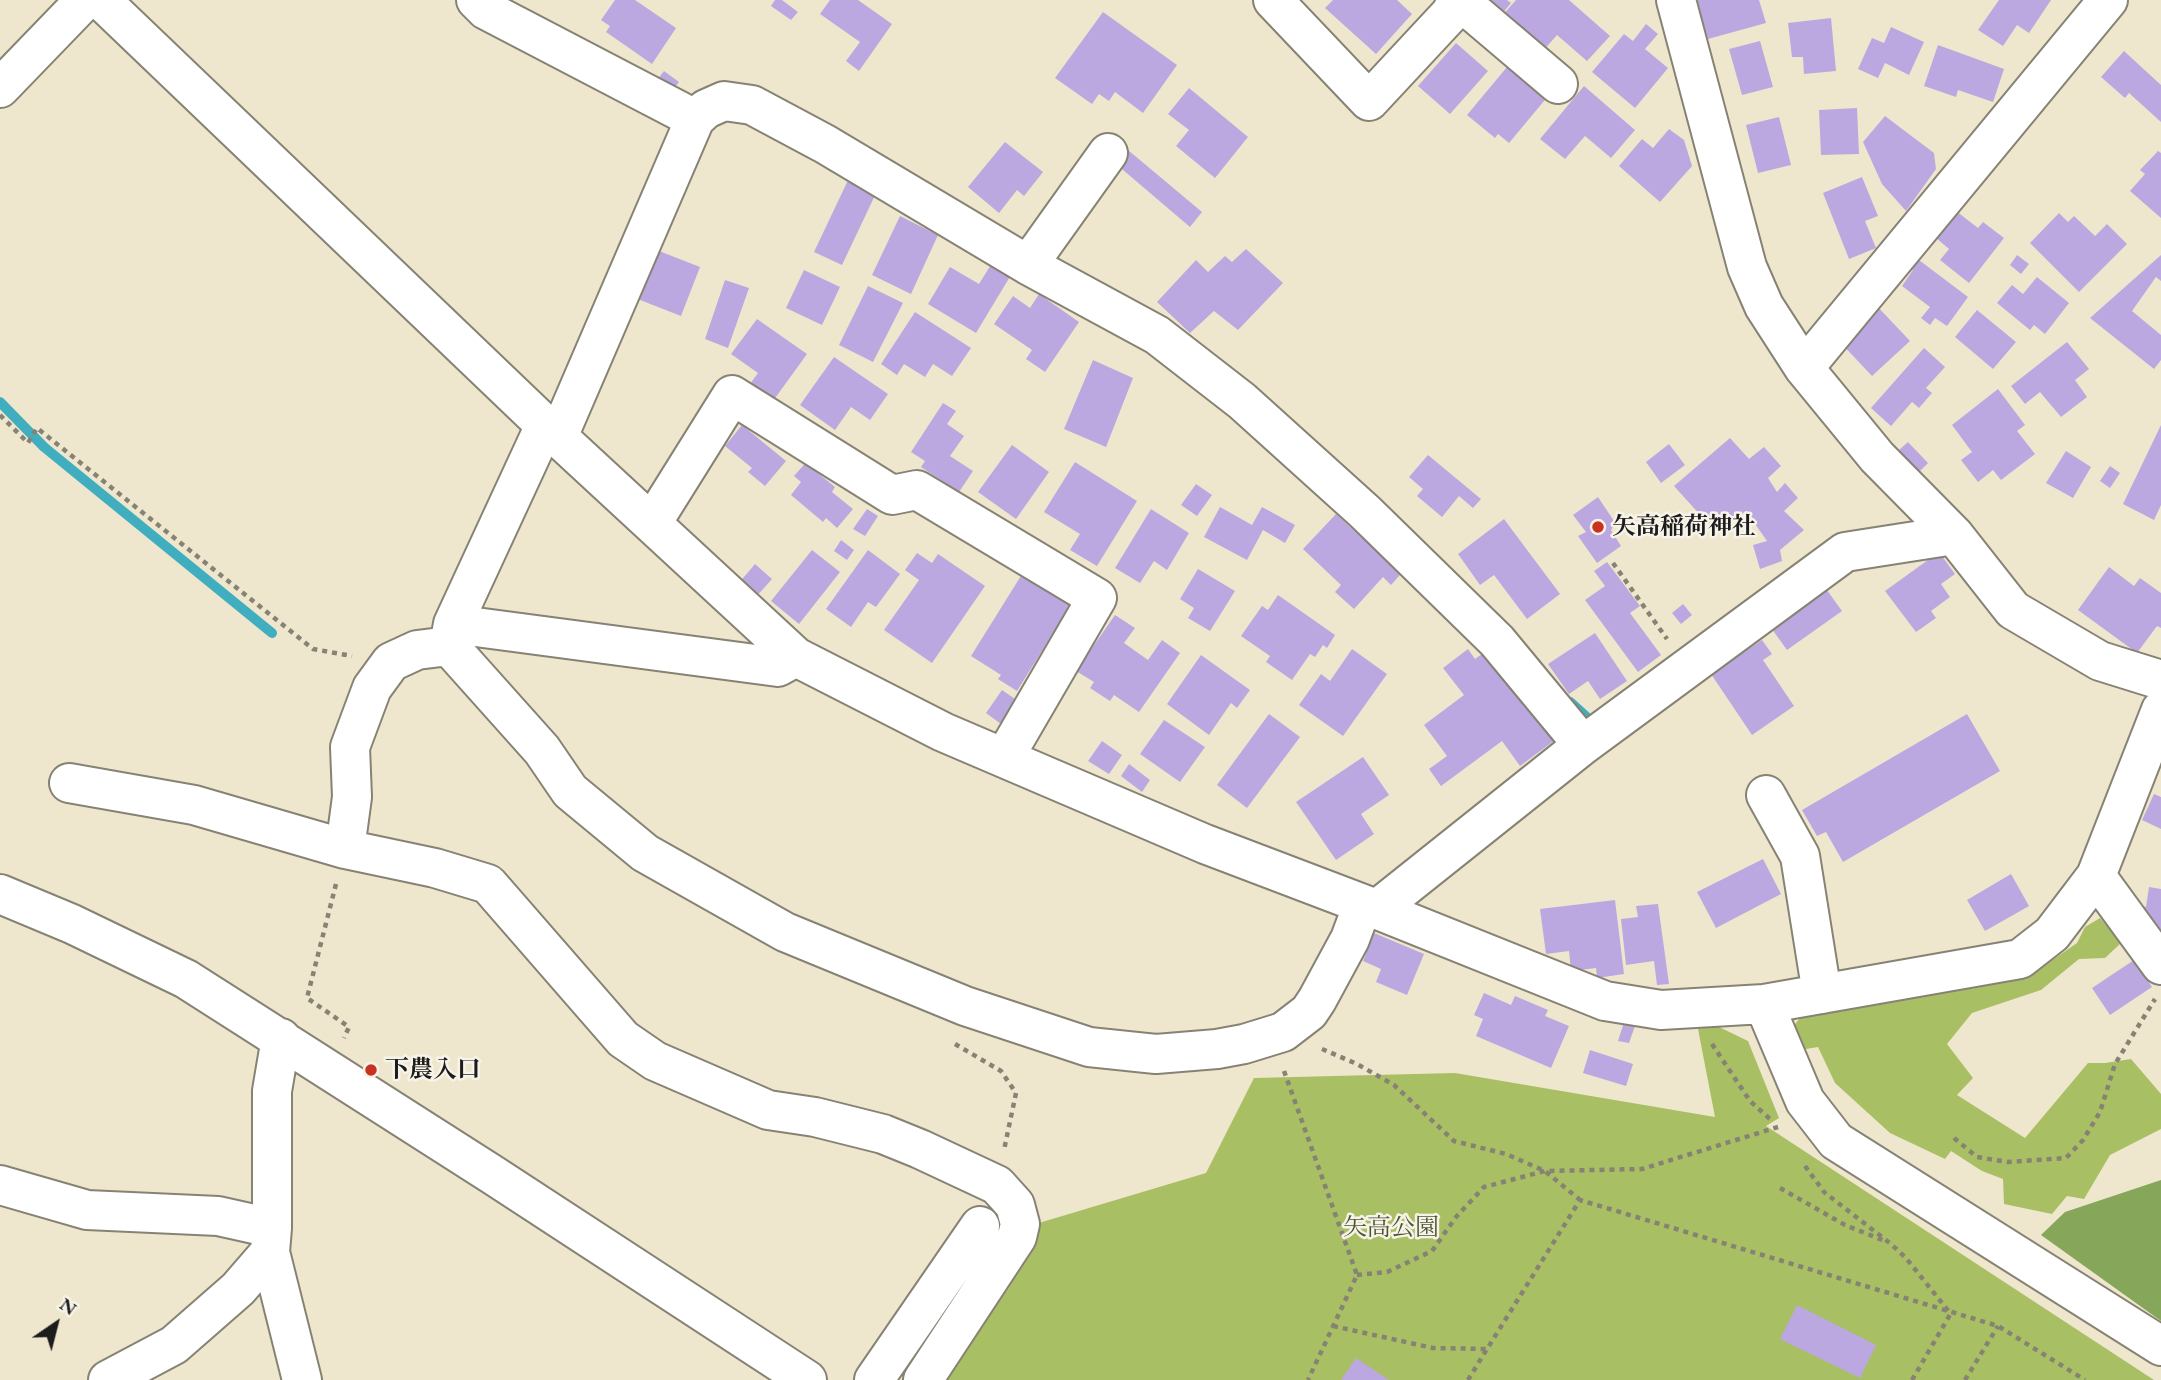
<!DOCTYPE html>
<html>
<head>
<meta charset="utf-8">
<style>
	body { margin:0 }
	#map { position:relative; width:2161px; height:1380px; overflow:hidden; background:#efe7cd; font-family:"EB Garamond",serif }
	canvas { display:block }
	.north { position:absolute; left:21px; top:1289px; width:70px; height:70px; -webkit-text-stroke:5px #f7f3e8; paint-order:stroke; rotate:35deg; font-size:19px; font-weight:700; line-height:28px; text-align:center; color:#1c1c1c }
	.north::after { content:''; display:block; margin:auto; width:24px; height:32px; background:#1c1c1c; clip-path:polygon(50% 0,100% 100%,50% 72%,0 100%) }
</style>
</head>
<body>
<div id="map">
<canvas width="2161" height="1380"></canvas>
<div class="north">N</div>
</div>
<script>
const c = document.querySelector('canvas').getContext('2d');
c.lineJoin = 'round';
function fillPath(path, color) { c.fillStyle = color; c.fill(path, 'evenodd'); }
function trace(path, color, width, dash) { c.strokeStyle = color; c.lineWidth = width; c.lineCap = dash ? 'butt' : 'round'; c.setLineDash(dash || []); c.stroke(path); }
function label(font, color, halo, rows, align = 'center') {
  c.font = font + ' "EB Garamond","Noto Serif JP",serif'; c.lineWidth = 5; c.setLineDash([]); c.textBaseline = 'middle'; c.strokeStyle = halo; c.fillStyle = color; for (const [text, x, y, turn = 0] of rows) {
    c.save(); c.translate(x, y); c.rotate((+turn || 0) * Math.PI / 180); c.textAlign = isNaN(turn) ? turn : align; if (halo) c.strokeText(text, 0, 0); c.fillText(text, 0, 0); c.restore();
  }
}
fillPath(new Path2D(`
	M2100,918L2121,943L2105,958L2079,959L2041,990L1972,1013L1947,1044L1973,1078L1957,1095L2025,1138L2088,1063H2105L2131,1059L2161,1094V1129L2110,1155L2084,1199L2067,1196L2052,1214L2004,1204L2003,1179L1982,1171L1951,1151L1945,1159L1890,1133L1835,1083L1818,1047L1800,1050L1790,1030L1807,1010L2041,968L2077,943L2085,927Z
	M1715,1025L1748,1041L1779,1118L1766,1126L2154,1380H923L1012,1231L1206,1173L1254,1078L1455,1073L1715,1117L1698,1029Z`), '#a9bf64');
fillPath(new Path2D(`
	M2161,1180V1321L2041,1235L2065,1212Z`), '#86a65a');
trace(new Path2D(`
	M0,402L44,447L272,633
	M1570,702L1591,721L1598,716`), '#41aebf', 10);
fillPath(new Path2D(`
	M615,0H635L676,28L652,64L606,32L610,26L601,20Z
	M775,0H782L798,12L791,20L771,6Z
	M830,0H858L892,24L859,71L846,61L860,42L820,14Z
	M1333,0H1397L1412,14L1376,54L1325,8Z
	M1488,0H1507L1511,3L1494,24Z
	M1516,0H1569L1610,36L1587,61L1557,35L1541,53L1500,18Z
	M1697,0H1759L1766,23L1708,39Z
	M1999,0H2051L2029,33L2017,25L2003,46L1978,30Z
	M1103,12L1177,65L1143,113L1115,92L1109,101L1099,94L1092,104L1055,78Z
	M1831,18L1836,71L1804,74L1803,57H1792L1788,23Z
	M1646,24L1658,34L1645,49L1668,68L1635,108L1592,72L1624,34L1633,41Z
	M1891,27L1924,42L1909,75L1885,63L1878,78L1858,69L1872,38L1884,43Z
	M1760,41L1773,87L1742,95L1729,49Z
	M1456,43L1488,71L1450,114L1418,86Z
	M1938,45L2004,69L1993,102L1958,90L1956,97L1924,86Z
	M2124,51L2161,85V122L2129,93L2125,98L2101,77Z
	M1507,67L1517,75L1520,71L1549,95L1509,143L1498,134L1495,138L1467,115Z
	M664,71L679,82L672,91L657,80Z
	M1584,86L1635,130L1611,158L1585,136L1565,159L1540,139Z
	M1189,88L1248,137L1215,178L1176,146L1189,130L1168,114Z
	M1857,108L1859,154L1821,155L1819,110Z
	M1885,116L1934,153L1936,169L1906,211L1882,184L1863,142Z
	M1779,117L1791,165L1758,173L1746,125Z
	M1669,129L1684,140L1692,166L1660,202L1619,166L1642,139L1653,148Z
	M1005,142L1043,172L1024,196L1017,190L999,213L968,187Z
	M1128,150L1202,212L1190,227L1116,164Z
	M2158,151L2161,153V218L2130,191L2145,174L2140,170Z
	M850,176L878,189L842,265L814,252Z
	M1862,177L1878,216L1865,221L1876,248L1849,259L1823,193Z
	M1956,211L1978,228L1983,222L2004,238L1969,283L1940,260L1949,249L1935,237Z
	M2059,213L2068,222L2074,216L2095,236L2107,224L2127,244L2079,292L2030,243Z
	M900,216L938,235L911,294L872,275Z
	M654,249L700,267L681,316L635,298Z
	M1246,249L1283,283L1238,330L1214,311L1190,333L1157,302L1196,260L1208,272L1225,256L1232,262Z
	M2017,255L2029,264L2021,274L2010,265Z
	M2161,255V281L2156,277L2132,311L2161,335V360L2154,369L2090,318Z
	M1915,257L1968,297L1947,326L1935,318L1930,325L1921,318L1930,307L1902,286L1913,270L1908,267Z
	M992,263L1011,275L976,333L928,304L950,267L979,284Z
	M804,270L840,287L822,325L786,308Z
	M2037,277L2069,303L2045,334L2034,325L2030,330L1997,303L2012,285L2023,294Z
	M725,280L749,288L728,348L705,339Z
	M868,286L903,303L873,362L839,345Z
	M1039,294L1079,322L1045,372L1026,359L1032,350L994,324L1013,296L1030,308Z
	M1876,305L1910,341L1872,376L1839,341Z
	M1977,310L2016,342L1993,369L1955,337Z
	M915,312L971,348L952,376L933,364L925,377L904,364L897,375L881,364Z
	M757,319L807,354L773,401L750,384L758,373L731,354Z
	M2067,342L2089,369L2075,380L2087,397L2061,417L2040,392L2025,404L2011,386Z
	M1924,348L1945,367L1926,388L1932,393L1919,408L1912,402L1891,426L1871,408Z
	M834,357L888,394L870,420L851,407L835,430L800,405Z
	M1093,360L1133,378L1106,447L1064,429Z
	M1998,389L2025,425L2017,431L2035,454L2001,480L1993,470L1978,482L1961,460L1972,452L1952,425Z
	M943,403L956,411L947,424L964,436L950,456L973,471L959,492L921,467L925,461L911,452Z
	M742,425L786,461L765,486L748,472L752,468L725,446Z
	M2161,425V505L2154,520L2123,504Z
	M1730,438L1749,459L1764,447L1781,466L1768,478L1777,492L1785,483L1798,498L1784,511L1804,530L1780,550L1782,561L1760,569L1753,545L1767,541L1746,511L1732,522L1727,515L1712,528L1674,486Z
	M1908,442L1928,463L1919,472L1899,450Z
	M1669,444L1685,465L1661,483L1646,462Z
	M1012,445L1049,472L1016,519L978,492Z
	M2066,451L2091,467L2073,498L2046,483Z
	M1428,455L1481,499L1473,508L1459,496L1442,517L1417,496L1423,489L1409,477Z
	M809,459L816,466L813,469L835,487L832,492L853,509L837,528L826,518L823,522L791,495L801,482L794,476Z
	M1075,462L1137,501L1097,566L1070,550L1080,534L1044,512Z
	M2110,466L2120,473L2110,488L2100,481Z
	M1196,484L1212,495L1197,516L1181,505Z
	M1598,497L1616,524L1611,530L1621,546L1597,563L1578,536L1586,532L1573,515Z
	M1220,507L1252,525L1262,507L1295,525L1285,543L1263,530L1247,560L1204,537Z
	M867,509L878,516L865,536L853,529Z
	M1151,509L1189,533L1167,570L1154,561L1140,583L1115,568Z
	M1336,514L1362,538L1368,531L1407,567L1391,585L1383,577L1354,609L1335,592L1341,585L1303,549Z
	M1504,519L1560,594L1527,619L1494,575L1480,585L1458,554Z
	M841,540L854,550L847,560L834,551Z
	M812,550L840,572L799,624L771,601Z
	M868,550L900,574L876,607L868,602L851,627L826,609Z
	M1939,552L1955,574L1941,584L1950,597L1931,611L1936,618L1916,632L1885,591Z
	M917,553L932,563L938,554L985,586L932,663L884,630L919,580L905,570Z
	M1607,562L1640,606L1630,613L1661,655L1638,672L1585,600L1605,586L1594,571Z
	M755,564L772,579L755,598L738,584Z
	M2109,567L2134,586L2140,578L2161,593V628L2157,626L2137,653L2078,610Z
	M1198,569L1235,591L1210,631L1188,618L1194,608L1180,599Z
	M1024,571L1073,601L1017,691L998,679L1001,675L971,656Z
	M1824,586L1842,611L1787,650L1769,625Z
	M1278,595L1335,635L1327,648L1323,645L1315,657L1310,654L1292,680L1266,662L1270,656L1241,636L1262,606L1268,610Z
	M1683,604L1692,615L1681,624L1672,613Z
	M1115,615L1135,628L1124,643L1148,660L1162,640L1180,653L1139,712L1114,695L1110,701L1090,688L1094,682L1076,671Z
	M1595,633L1627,681L1600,699L1588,681L1569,694L1548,664Z
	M1762,640L1772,654L1763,660L1794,706L1752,735L1711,674Z
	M1352,649L1387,674L1343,736L1299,705L1321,674L1330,681Z
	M1468,649L1475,659L1489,649L1555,740L1520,766L1502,741L1441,786L1429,769L1447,756L1424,725L1464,695L1443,668Z
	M1201,655L1250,690L1237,708L1231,703L1209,735L1167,704Z
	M1002,690L1018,701L1001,724L986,713Z
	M1269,714L1300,737L1247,808L1217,785Z
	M1967,714L2000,771L1843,862L1826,832L1817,836L1802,810Z
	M1164,720L1205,747L1180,782L1140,754Z
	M1102,741L1122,755L1109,774L1088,761Z
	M1363,757L1389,795L1361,814L1374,834L1336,860L1296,802Z
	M1129,764L1150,780L1142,792L1121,776Z
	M2154,794L2161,797V829L2142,820Z
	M1763,859L1781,894L1716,928L1697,892Z
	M2011,874L2029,906L1985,931L1967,900Z
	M2149,887L2161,889V930L2151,929L2152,918L2138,916L2140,906L2146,907Z
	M1615,900L1624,974L1597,978L1596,968L1571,971L1569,951L1546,954L1540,909Z
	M1658,904L1669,984L1657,985L1654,961L1626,965L1621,919L1638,917L1636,906Z
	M1374,933L1424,954L1407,995L1376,982L1381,969L1363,961Z
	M2134,960L2152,987L2110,1015L2092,988Z
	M1484,993L1511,1005L1515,996L1548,1010L1545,1016L1569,1026L1551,1068L1476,1036L1483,1019L1474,1015Z
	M1624,1022L1635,1026L1629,1043L1618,1041Z
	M1590,1050L1633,1064L1626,1086L1583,1073Z
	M1797,1305L1876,1345L1860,1378L1780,1339Z
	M1356,1358L1389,1380H1341Z`), '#bba8e0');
const minor = new Path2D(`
	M101,0L545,425L796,657L943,732L1205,844L1363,904L1605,1001L1661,1010L1764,1004L2020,959L2052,934L2096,876L2161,710
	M476,0L486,10L695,119
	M1273,0L1369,101L1451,13L1457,0
	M1459,0L1558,84
	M1676,0L1747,267L1764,306L1804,368L1877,457L1954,535L2013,610L2100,661L2161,680
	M0,88L85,0
	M1028,265L1108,153
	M1804,368L2108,0
	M545,425L453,624L449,646L542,750L570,791L645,853L785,932L965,1006L1089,1047L1156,1054L1217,1049L1244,1044L1283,1032L1309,1012L1317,1000L1350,939L1363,904
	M558,437L695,119L706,109L724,101L752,105L825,144L1028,265L1157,335L1242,401L1365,512L1497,641L1583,745
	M652,523L732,395L892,495L917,490L1097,598L1004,758
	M453,624L778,667L796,657
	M69,783L194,805L345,849L435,868L488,884L623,1039L655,1061L768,1110L815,1117L883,1134L920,1149L997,1185L1015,1205L1020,1224L1017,1237L923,1380
	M1766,795L1800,856L1822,994
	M345,849L352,797L350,747L372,688L391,662L417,650L449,646
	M2096,876L2161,965
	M0,894L72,924L186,979L493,1175L807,1380
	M1376,910L1583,745L1845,552L1954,535
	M1764,1004L1805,1101L1836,1141L2161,1346
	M281,1038L272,1091V1228L270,1252L302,1380
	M0,1185L87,1210L218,1216L272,1228
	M108,1380L174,1345L238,1289L270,1252
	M874,1380L980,1226`);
trace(minor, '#868274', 42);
trace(new Path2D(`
	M0,415L28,443L37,428L313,649L352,656
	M1613,563L1667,639
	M336,884L307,998L349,1027L344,1038
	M955,1044L1001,1071L1016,1093L1004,1150
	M1712,1044L1750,1101L1770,1119
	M1322,1049L1357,1064L1394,1085L1454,1141L1506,1154L1545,1171L1580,1200
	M1284,1071L1357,1275L1308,1380
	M1954,1138L1977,1157L2008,1162L2066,1158L2083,1140L2100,1112L2115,1064L2155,999
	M1805,1166L1824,1192L1891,1244L1906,1258L1950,1313
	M1780,1188L1845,1225L1885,1241
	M1357,1275L1387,1272L1432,1251L1456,1217L1484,1187L1545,1171L1642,1169L1778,1127
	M1333,1326L1433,1348L1487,1349L1580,1200L1998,1326L2085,1380
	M1468,1380L1487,1349
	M1912,1380L1951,1313
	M1965,1380L1998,1326`), '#868274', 4.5, [5, 5]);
trace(minor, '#fff', 38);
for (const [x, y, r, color] of [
	[1598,527,7,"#c8321e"],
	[371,1070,7,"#c8321e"]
]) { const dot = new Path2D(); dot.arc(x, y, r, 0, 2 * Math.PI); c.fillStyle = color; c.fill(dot); trace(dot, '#f7f3e8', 2.5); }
label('bold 24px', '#1c1c1c', '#f7f3e8', [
	["矢高稲荷神社",1612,527],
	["下農入口",385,1070]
], 'left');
label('24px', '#4d5535', '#f7f3e8', [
	["矢高公園",1391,1228]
]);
</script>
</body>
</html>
